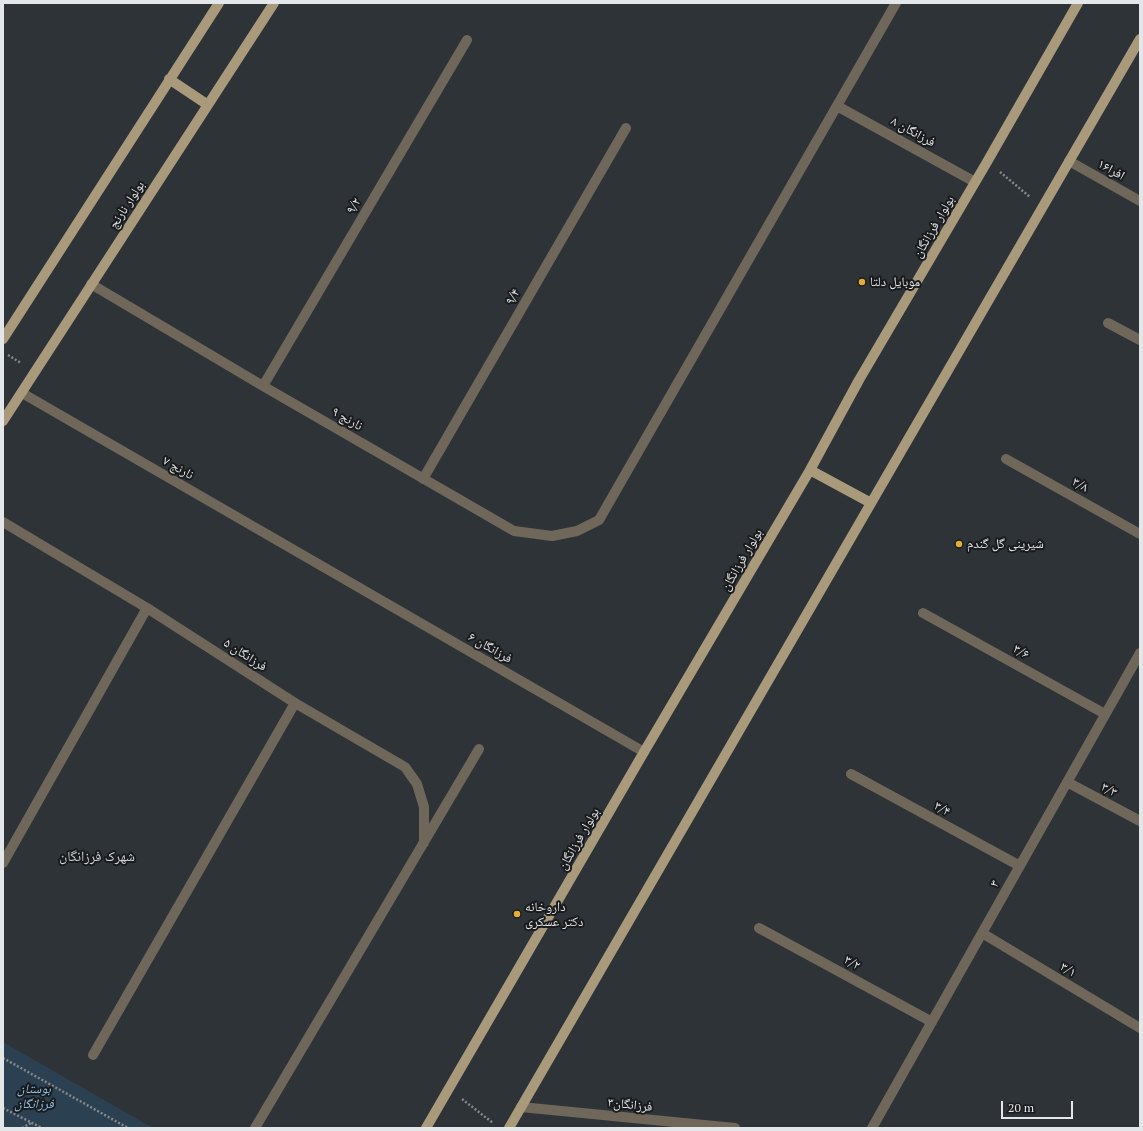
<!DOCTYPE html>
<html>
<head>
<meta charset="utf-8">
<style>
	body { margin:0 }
	#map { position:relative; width:1143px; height:1131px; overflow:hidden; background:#2e3337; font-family:"PT Serif",serif }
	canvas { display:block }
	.frame { position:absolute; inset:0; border:4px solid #e4e7ea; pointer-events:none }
	.scale { position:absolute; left:1001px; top:1101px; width:72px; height:18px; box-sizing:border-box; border:2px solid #e4e7ea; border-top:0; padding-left:5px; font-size:12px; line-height:14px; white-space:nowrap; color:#e4e7ea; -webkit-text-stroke:3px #191b1d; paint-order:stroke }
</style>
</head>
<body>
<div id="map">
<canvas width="1143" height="1131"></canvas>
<div class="frame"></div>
<div class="scale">20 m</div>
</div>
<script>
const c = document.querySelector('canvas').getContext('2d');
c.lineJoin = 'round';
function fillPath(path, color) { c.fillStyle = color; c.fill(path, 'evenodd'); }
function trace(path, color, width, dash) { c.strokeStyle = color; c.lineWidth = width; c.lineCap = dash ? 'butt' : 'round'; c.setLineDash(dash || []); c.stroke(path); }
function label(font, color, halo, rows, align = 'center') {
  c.font = font + ' "PT Serif","Noto Naskh Arabic",serif'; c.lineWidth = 4; c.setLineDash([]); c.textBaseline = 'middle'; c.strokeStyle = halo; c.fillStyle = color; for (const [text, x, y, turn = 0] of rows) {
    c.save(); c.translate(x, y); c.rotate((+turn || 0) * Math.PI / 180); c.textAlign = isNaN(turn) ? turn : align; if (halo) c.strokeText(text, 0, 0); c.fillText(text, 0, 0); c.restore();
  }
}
fillPath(new Path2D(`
	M3,1042L153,1128H3Z`), '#2b4050');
trace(new Path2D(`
	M1000,172L1030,197
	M8,355L21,363
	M3,1058L128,1128
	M462,1099L493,1123
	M3,1108L42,1128
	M22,1128L31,1123`), '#85898c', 2.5, [2, 2]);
trace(new Path2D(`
	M837,106L975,182
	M1069,161L1140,201
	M91,284L263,386L514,531L552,536L577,531L599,520L896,3
	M1108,323L1140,340
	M263,386L467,40
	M22,393L644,752
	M1006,459L1140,534
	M423,479L626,128
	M3,522L147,608L295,703L405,767L417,784L424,807V843
	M923,613L1105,714
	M851,774L1020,866
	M1067,782L1140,821
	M3,863L147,608
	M759,928L932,1022
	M982,933L1140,1028
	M93,1055L295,703
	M521,1107L735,1128
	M255,1128L479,749
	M872,1128L1140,653`), '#6f6759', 10);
trace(new Path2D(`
	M169,79L208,105
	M3,339L219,3
	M3,421L274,3
	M810,470L871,503
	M426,1128L644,752L810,470L859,380L987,162L1078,3
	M509,1128L1140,39`), '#aa9a7c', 10);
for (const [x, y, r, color] of [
	[862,282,4,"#e4ae35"],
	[959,544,4,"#e4ae35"],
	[517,914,4,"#e4ae35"]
]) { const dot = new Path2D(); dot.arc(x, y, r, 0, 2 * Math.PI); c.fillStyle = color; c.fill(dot); trace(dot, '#191b1d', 1.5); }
label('13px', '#e4e7ea', '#191b1d', [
	["فرزانگان ۸",913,132,29],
	["۱۶افرا",1111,170,29],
	["بولوار نارنج",127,205,-57],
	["۹/۲",354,206,-59],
	["بولوار فرزانگان",934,227,-60],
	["۹/۴",513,297,-60],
	["نارنج ۹",347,419,30],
	["نارنج ۷",178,468,30],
	["۳/۸",1080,485,29],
	["بولوار فرزانگان",742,560,-60],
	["فرزانگان ۶",490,648,30],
	["۳/۶",1021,652,29],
	["فرزانگان ۵",245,655,33],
	["۳/۳",1109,790,28],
	["۳/۴",942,809,29],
	["بولوار فرزانگان",579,839,-60],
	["۳",995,884,-60],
	["۳/۲",852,963,29],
	["۳/۱",1068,970,31],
	["فرزانگان۳",630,1105,6]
]);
label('13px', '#e4e7ea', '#191b1d', [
	["موبایل دلتا",870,282],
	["شیرینی گل گندم",967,544],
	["داروخانه",525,907],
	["دکتر عسکری",525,922]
], 'left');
label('italic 13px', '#8fc6f1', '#191b1d', [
	["بوستان",34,1089],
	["فرزانگان",34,1104]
]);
label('14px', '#ced4da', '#191b1d', [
	["شهرک فرزانگان",97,857]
]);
</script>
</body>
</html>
